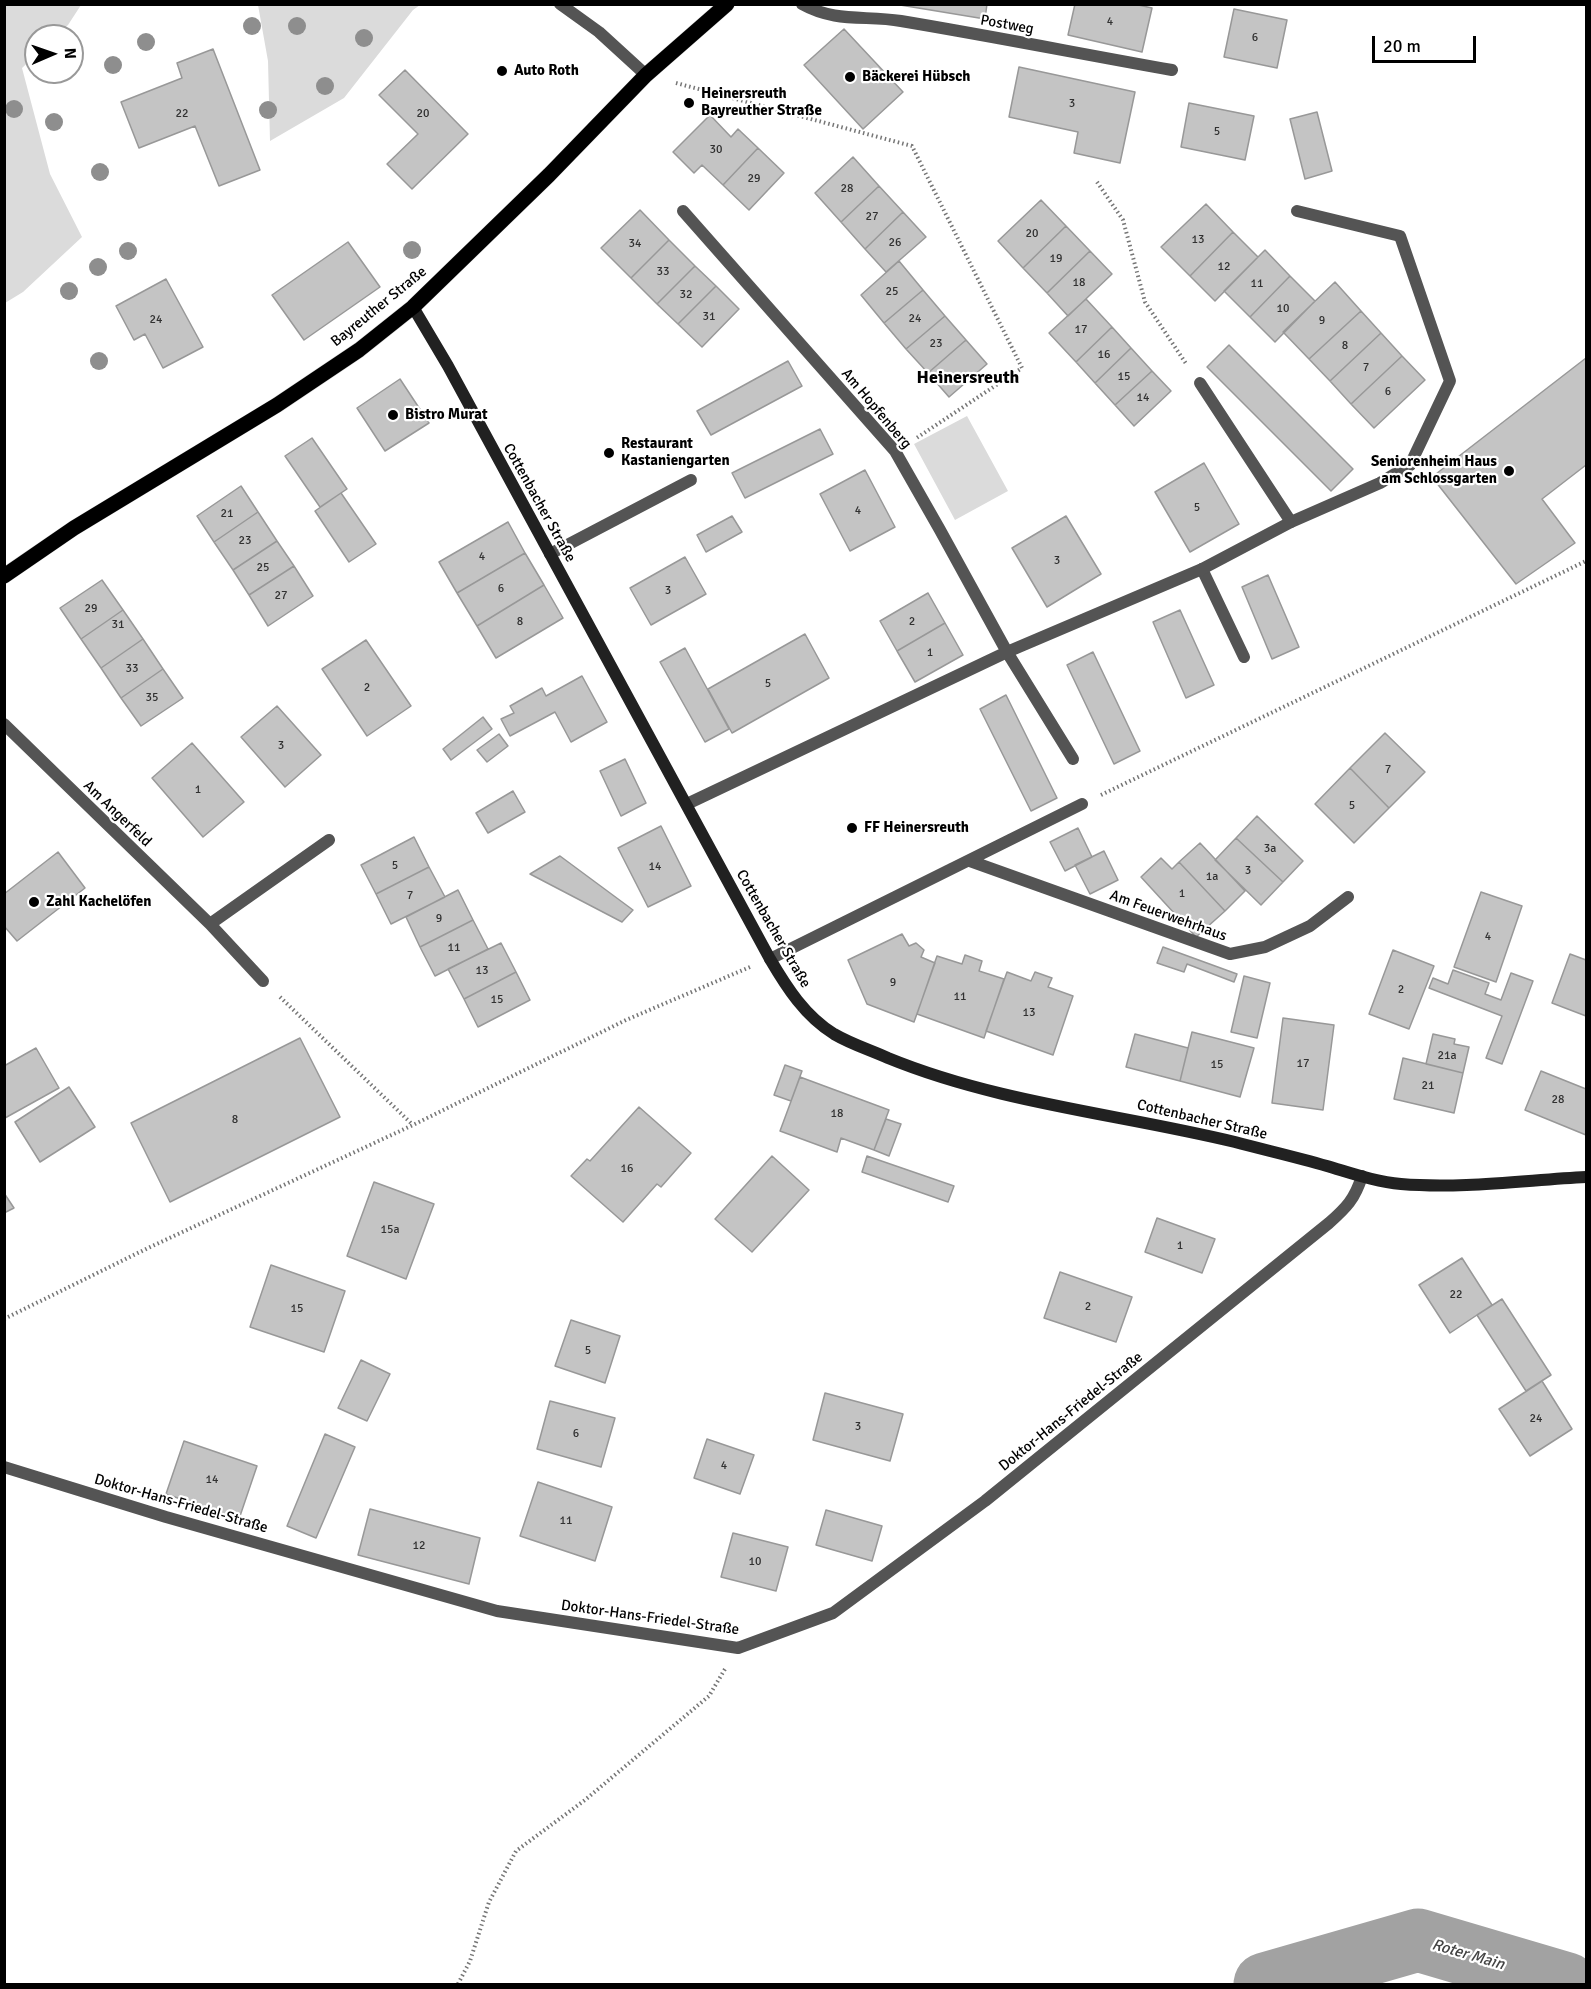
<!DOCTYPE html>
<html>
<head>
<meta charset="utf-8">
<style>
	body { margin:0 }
	#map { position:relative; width:1591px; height:1989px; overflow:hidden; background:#fff; font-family:Signika,sans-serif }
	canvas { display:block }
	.frame { position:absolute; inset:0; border:6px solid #000; pointer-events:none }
	.north { position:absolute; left:24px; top:24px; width:60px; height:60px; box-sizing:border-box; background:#fff; border:2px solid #999; border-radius:50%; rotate:88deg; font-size:16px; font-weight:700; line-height:24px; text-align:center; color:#000 }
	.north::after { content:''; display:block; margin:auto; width:21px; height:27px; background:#000; clip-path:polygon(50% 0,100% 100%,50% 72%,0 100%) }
	.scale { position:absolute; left:1372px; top:36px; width:104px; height:27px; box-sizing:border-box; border:3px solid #000; border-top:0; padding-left:8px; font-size:18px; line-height:21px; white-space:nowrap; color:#000; -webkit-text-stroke:4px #fff; paint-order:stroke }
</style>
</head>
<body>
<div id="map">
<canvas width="1591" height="1989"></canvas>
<div class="frame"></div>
<div class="north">N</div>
<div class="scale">20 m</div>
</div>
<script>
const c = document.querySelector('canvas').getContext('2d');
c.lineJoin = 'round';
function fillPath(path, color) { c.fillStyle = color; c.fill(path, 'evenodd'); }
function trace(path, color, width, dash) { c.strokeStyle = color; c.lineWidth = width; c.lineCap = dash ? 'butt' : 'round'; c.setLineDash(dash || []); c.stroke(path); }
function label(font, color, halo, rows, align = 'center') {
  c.font = font + ' Signika,sans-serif'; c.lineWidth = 4.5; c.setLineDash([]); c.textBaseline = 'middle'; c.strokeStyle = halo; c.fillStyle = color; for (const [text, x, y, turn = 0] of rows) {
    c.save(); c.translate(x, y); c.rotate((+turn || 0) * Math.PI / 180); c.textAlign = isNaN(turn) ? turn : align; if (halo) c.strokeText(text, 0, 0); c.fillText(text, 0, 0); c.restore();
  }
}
fillPath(new Path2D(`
	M5,4L81,5L68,25L56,36H36V55L22,68L50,174L82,237L23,292L5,303Z
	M258,5V4L420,5L413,10L344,98L270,141L268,61Z
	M967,416L1008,491L955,520L914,444Z`), '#dbdbdb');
trace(new Path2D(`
	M1265,1984L1418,1940L1567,1984`), '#a2a2a2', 63);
const building = new Path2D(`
	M894,4H987L985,19Z
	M1075,4H1134L1152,8L1142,52L1068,35Z
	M1234,9L1287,20L1277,68L1224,57Z
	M844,29L903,92L863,129L804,65Z
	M213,49L260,170L219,186L195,126L139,148L121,102L182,78L177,63Z
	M1019,67L1135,92L1120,163L1074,153L1078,132L1009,117Z
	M405,70L468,134L412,189L387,164L418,134L379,95Z
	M1189,103L1254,116L1245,160L1181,147Z
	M1317,112L1332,171L1305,179L1290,119Z
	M710,115L731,137L738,129L758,148L723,185L702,165L694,173L673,152Z
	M758,148L784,173L749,210L723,185Z
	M853,157L879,186L841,222L815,193Z
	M879,186L903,212L865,249L841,222Z
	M1041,200L1066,226L1023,268L998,241Z
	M1206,204L1233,232L1190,276L1161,247Z
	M640,210L669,240L631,278L601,248Z
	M903,212L926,237L886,272L865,249Z
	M1066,226L1090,251L1047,293L1023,268Z
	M1233,232L1258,257L1215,301L1190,276Z
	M669,240L695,266L657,304L631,278Z
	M348,242L380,287L304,340L272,295Z
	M1265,250L1290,276L1250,317L1224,291Z
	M1090,251L1112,274L1068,316L1047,293Z
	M899,261L923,290L884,323L861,295Z
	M695,266L716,286L678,324L657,304Z
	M1290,276L1315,301L1275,342L1250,317Z
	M166,279L203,347L163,368L145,334L134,340L116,306Z
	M1335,282L1361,311L1309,359L1283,332Z
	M716,286L739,309L702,347L678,324Z
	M923,290L945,316L906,349L884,323Z
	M1086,299L1112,327L1076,362L1049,333Z
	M1361,311L1381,333L1330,381L1309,359Z
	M945,316L966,340L928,373L906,349Z
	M1112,327L1131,348L1095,383L1076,362Z
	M1381,333L1402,356L1351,404L1330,381Z
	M966,340L987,364L949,397L928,373Z
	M1229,345L1353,469L1331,491L1207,367Z
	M1131,348L1152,371L1115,405L1095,383Z
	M1402,356L1425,380L1374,428L1351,404Z
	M1586,358V465L1542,499L1575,543L1516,584L1432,477Z
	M788,361L802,386L711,435L697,411Z
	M1152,371L1171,391L1134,426L1115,405Z
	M400,379L429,423L385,451L357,408Z
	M820,429L833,454L745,498L732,473Z
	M312,438L347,489L320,507L285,456Z
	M1204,463L1239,524L1190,552L1155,492Z
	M865,470L895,527L850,551L820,494Z
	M241,486L258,512L214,542L197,516Z
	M341,493L376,544L349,562L315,511Z
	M258,512L277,541L233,570L214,542Z
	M732,516L742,532L706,552L697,535Z
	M1066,516L1101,574L1047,607L1012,548Z
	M508,522L525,553L457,593L439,562Z
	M277,541L294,566L249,595L233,570Z
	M525,553L544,585L477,626L457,593Z
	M685,557L706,594L651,625L630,588Z
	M294,566L313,596L268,626L249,595Z
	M1268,575L1299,647L1272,659L1242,587Z
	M102,580L123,610L81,639L60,608Z
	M544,585L563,618L496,658L477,626Z
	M928,593L945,623L897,651L880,621Z
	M123,610L143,639L101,668L81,639Z
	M1180,610L1214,685L1186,698L1153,622Z
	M945,623L963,655L915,682L897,651Z
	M805,634L829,678L732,733L708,689Z
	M143,639L163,669L121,698L101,668Z
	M366,640L411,706L367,736L322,669Z
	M685,648L729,729L705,742L660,662Z
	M1093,652L1140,751L1114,764L1067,665Z
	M163,669L183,698L141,726L121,698Z
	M582,676L607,722L571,742L555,712L510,736L501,719L514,713L510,706L542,688L546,696Z
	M1006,695L1057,798L1031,811L980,709Z
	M277,706L321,755L285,787L241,737Z
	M483,717L492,729L451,760L443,749Z
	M1385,733L1425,772L1389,808L1350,768Z
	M499,734L508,746L487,762L477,750Z
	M192,743L244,802L203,837L152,778Z
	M625,759L646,803L621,816L600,771Z
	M1350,768L1389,808L1354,843L1315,804Z
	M513,791L525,812L488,833L476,813Z
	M1257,816L1303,861L1283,882L1236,838Z
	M661,826L691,886L648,907L618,848Z
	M1078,828L1092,857L1065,871L1050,842Z
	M414,837L429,867L376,894L361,865Z
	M1236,838L1283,882L1261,905L1215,860Z
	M1200,843L1245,891L1225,911L1179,862Z
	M1104,851L1118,880L1090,894L1075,865Z
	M58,852L85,888L17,941L4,926V894Z
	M560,856L633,910L622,922L530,874Z
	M1161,858L1172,869L1179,862L1225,911L1196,937L1141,877Z
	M429,867L445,897L391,924L376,894Z
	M458,890L473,920L420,947L406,917Z
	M1481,892L1522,906L1496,982L1454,967Z
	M473,920L488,949L435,976L420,947Z
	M902,934L909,946L916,943L924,950L921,957L935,963L914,1022L867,1004L848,960Z
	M501,943L516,972L464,999L448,969Z
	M1163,947L1237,974L1234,982L1187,964L1184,972L1157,963Z
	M1393,950L1434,966L1409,1029L1369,1014Z
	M1570,954L1586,960V1016L1552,1003Z
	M965,955L982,961L979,971L1004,979L984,1038L917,1014L937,956L962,964Z
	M1453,970L1489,983L1485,994L1501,1000L1511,973L1533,981L1502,1064L1486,1058L1502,1016L1429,988L1433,978L1448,984Z
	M516,972L530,1000L478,1027L464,999Z
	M1007,972L1031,981L1035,972L1052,978L1048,987L1073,996L1053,1055L986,1031Z
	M1244,976L1270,983L1257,1038L1231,1032Z
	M1283,1018L1334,1025L1323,1110L1272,1103Z
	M1192,1032L1254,1048L1240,1097L1180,1081Z
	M1135,1034L1188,1048L1180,1081L1126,1067Z
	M1433,1034L1455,1039L1454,1044L1469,1047L1463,1073L1426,1064Z
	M300,1038L340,1117L170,1202L131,1123Z
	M36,1048L59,1088L5,1118L4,1066Z
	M1403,1058L1463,1073L1454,1113L1394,1099Z
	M785,1065L802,1071L791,1101L774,1095Z
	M1541,1071L1586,1089V1135L1525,1110Z
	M800,1077L889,1110L874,1150L841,1138L837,1152L780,1131Z
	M69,1087L95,1127L40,1162L15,1122Z
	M639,1107L691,1153L661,1187L657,1184L623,1222L571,1176L587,1159L590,1161Z
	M886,1119L901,1124L889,1156L874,1150Z
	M772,1156L809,1190L752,1252L715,1219Z
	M867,1156L954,1186L948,1202L862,1172Z
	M374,1182L434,1204L406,1279L347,1256Z
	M4,1193L14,1208L4,1213Z
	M1157,1218L1215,1239L1202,1273L1145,1252Z
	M1462,1258L1492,1305L1450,1333L1419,1285Z
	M271,1265L345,1291L324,1352L250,1327Z
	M1060,1272L1132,1297L1116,1342L1044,1318Z
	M1502,1299L1551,1375L1526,1391L1477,1315Z
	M571,1320L620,1336L605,1383L555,1366Z
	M361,1360L390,1374L367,1421L338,1408Z
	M1542,1381L1572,1429L1530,1456L1499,1409Z
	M825,1393L903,1414L890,1461L813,1440Z
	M550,1401L615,1418L601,1467L537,1449Z
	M325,1434L355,1447L316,1538L287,1526Z
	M707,1439L754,1455L740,1494L694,1478Z
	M184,1441L257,1466L239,1519L166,1494Z
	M538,1482L612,1507L595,1561L520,1536Z
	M370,1509L480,1538L469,1584L358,1555Z
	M826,1510L882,1526L872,1561L816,1545Z
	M733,1533L788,1547L776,1591L721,1577Z`);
fillPath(building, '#c4c4c4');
trace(building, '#989898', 1.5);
const primary = new Path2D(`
	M4,576L74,528L277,405L359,350L413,307L549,175L646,75L727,4`);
trace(primary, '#dbdbdb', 16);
trace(new Path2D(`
	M676,83L912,146L1022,368L915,439
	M1097,182L1123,220L1145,302L1187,365
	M1101,795L1586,561
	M280,997L413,1125
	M4,1319L148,1248L413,1125L626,1020L750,967
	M458,1984L470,1961L489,1902L516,1851L585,1800L709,1696L725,1669`), '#767676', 4, [1.5, 3]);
trace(new Path2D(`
	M1297,211L1400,236L1450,381L1410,465
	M1200,383L1291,522
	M550,554L691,480
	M1202,569L1244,657
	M1007,652L1073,759`), '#545454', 12);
trace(new Path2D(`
	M560,4L599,32L646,75
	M802,4C836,23 865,15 901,21C991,36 1082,54 1172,70
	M683,211L895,451L940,530L1007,652
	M4,724L210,924L263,981
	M687,804L1007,652L1202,569L1291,522L1380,483L1410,465
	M970,861L1230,954L1265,947L1310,926L1348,897
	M210,924L329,840
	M770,959L1082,804
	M4,1467L166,1517L497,1611L738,1648L833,1613L985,1501L1329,1223C1346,1208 1355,1199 1362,1176`), '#545454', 12);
trace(new Path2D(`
	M413,307L448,366L770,959C787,988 805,1016 834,1034C851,1044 870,1050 888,1058C998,1103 1119,1114 1235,1142C1265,1150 1296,1157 1327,1166C1351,1173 1376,1182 1401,1184C1462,1189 1526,1180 1586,1177`), '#212121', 12);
trace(primary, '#000', 15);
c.fillStyle = '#8e8e8e';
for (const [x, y] of [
	[252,26],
	[297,26],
	[364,38],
	[146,42],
	[113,65],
	[325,86],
	[14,109],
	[268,110],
	[54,122],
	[100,172],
	[412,250],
	[128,251],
	[98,267],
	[69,291],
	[99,361]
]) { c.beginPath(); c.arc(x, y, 9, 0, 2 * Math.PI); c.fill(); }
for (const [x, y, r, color] of [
	[502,71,6,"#000"],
	[850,77,6,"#000"],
	[689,103,6,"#000"],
	[393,415,6,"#000"],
	[609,453,6,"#000"],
	[1509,471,6,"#000"],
	[852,828,6,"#000"],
	[34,902,6,"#000"]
]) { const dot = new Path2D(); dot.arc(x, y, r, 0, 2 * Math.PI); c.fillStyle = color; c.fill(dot); trace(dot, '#fff', 2); }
label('12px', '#313131', null, [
	["4",1110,22],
	["6",1255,38],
	["3",1072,104],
	["22",182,114],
	["20",423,114],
	["5",1217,132],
	["30",716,150],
	["29",754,179],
	["28",847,189],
	["27",872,217],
	["20",1032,234],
	["13",1198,240],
	["26",895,243],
	["34",635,244],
	["19",1056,259],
	["12",1224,267],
	["33",663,272],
	["18",1079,283],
	["11",1257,284],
	["25",892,292],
	["32",686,295],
	["10",1283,309],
	["31",709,317],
	["24",915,319],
	["24",156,320],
	["9",1322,321],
	["17",1081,330],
	["23",936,344],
	["8",1345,346],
	["16",1104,355],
	["7",1366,368],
	["15",1124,377],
	["6",1388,392],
	["14",1143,398],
	["5",1197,508],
	["4",858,511],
	["21",227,514],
	["23",245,541],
	["4",482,557],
	["3",1057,561],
	["25",263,568],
	["6",501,589],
	["3",668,591],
	["27",281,596],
	["29",91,609],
	["8",520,622],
	["2",912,622],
	["31",118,625],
	["1",930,653],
	["33",132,669],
	["5",768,684],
	["2",367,688],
	["35",152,698],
	["3",281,746],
	["7",1388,770],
	["1",198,790],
	["5",1352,806],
	["3a",1270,849],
	["5",395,866],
	["14",655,867],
	["3",1248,871],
	["1a",1212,877],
	["1",1182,894],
	["7",410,896],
	["9",439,919],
	["4",1488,937],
	["11",454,948],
	["13",482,971],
	["9",893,983],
	["2",1401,990],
	["11",960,997],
	["15",497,1000],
	["13",1029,1013],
	["21a",1447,1056],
	["17",1303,1064],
	["15",1217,1065],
	["21",1428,1086],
	["28",1558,1100],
	["18",837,1114],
	["8",235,1120],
	["16",627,1169],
	["15a",390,1230],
	["1",1180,1246],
	["22",1456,1295],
	["2",1088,1307],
	["15",297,1309],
	["5",588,1351],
	["24",1536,1419],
	["3",858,1427],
	["6",576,1434],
	["4",724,1466],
	["14",212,1480],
	["11",566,1521],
	["12",419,1546],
	["10",755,1562]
]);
label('15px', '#000', '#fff', [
	["Postweg",1007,25,10],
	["Bayreuther Straße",379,307,-39],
	["Am Hopfenberg",876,409,50],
	["Cottenbacher Straße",539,503,61],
	["Am Angerfeld",117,814,44],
	["Am Feuerwehrhaus",1168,916,20],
	["Cottenbacher Straße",773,929,60],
	["Cottenbacher Straße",1202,1120,13],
	["Doktor-Hans-Friedel-Straße",1071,1412,-39],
	["Doktor-Hans-Friedel-Straße",181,1504,16],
	["Doktor-Hans-Friedel-Straße",650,1618,8]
]);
label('bold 15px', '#000', '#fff', [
	["Auto Roth",514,71],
	["Bäckerei Hübsch",862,77],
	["Heinersreuth",701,94],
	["Bayreuther Straße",701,111],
	["Bistro Murat",405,415],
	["Restaurant",621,444],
	["Kastaniengarten",621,461],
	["Seniorenheim Haus",1497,462,"right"],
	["am Schlossgarten",1497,479,"right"],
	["FF Heinersreuth",864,828],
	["Zahl Kachelöfen",46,902]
], 'left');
label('italic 16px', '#434343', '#fff', [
	["Roter Main",1468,1955,16]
]);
label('bold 18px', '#000', '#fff', [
	["Heinersreuth",968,378]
]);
</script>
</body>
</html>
